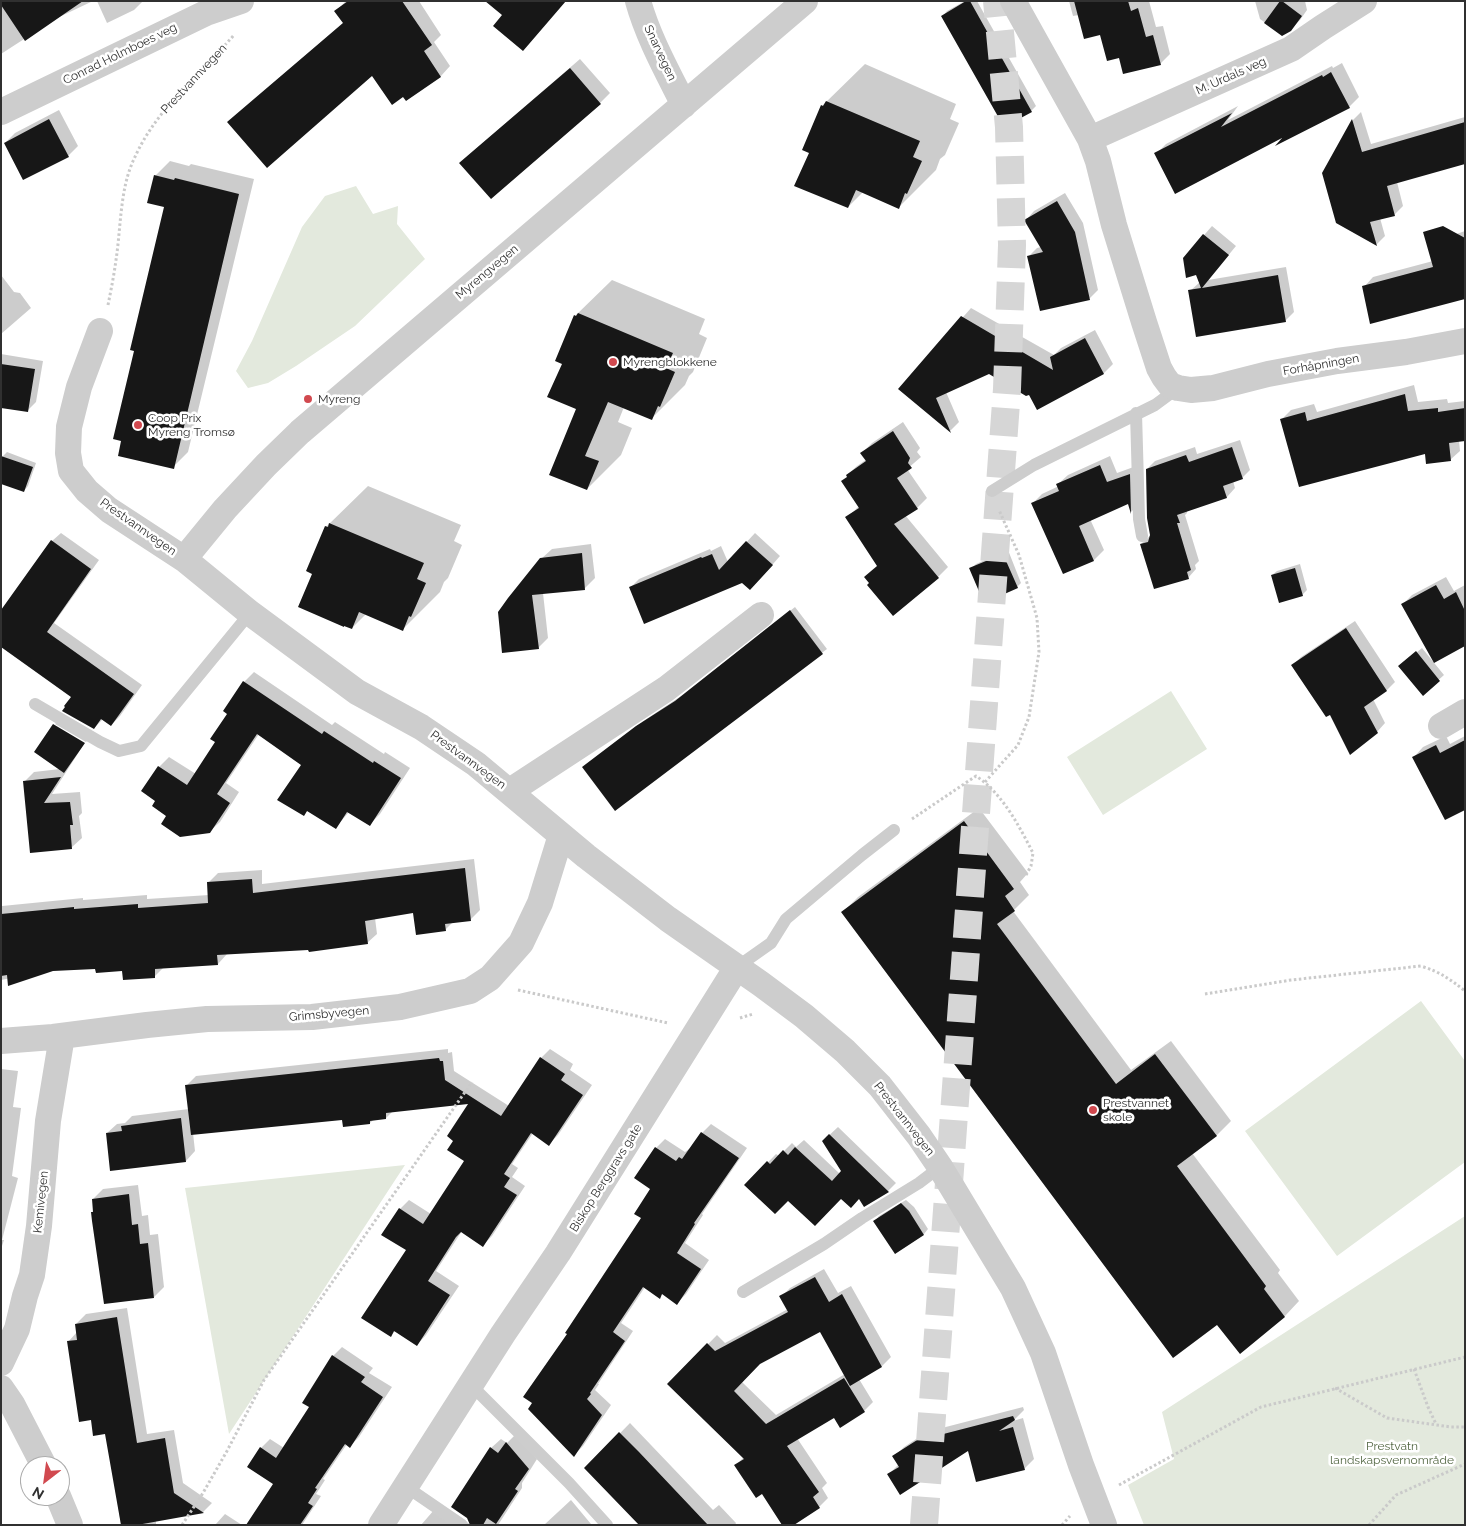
<!DOCTYPE html>
<html>
<head>
<meta charset="utf-8">
<style>
	body { margin:0 }
	#map { position:relative; width:1466px; height:1526px; overflow:hidden; background:#fff; font-family:Raleway,sans-serif }
	canvas { display:block }
	.frame { position:absolute; inset:0; border:2px solid #303030; pointer-events:none }
	.north { position:absolute; left:20px; top:1456px; width:50px; height:50px; box-sizing:border-box; background:#fff; border:1px solid #acacac; border-radius:50%; rotate:210deg; font-size:14px; font-weight:700; line-height:20px; text-align:center; color:#303030 }
	.north::after { content:''; display:block; margin:auto; width:18px; height:22px; background:#d1494f; clip-path:polygon(50% 0,100% 100%,50% 72%,0 100%) }
</style>
</head>
<body>
<div id="map">
<canvas width="1466" height="1526"></canvas>
<div class="frame"></div>
<div class="north">N</div>
</div>
<script>
const c = document.querySelector('canvas').getContext('2d');
c.lineJoin = 'round';
function fillPath(path, color) { c.fillStyle = color; c.fill(path, 'evenodd'); }
function trace(path, color, width, dash) { c.strokeStyle = color; c.lineWidth = width; c.lineCap = dash ? 'butt' : 'round'; c.setLineDash(dash || []); c.stroke(path); }
function label(font, color, halo, rows, align = 'center') {
  c.font = font + ' Raleway,sans-serif'; c.lineWidth = 5; c.setLineDash([]); c.textBaseline = 'middle'; c.strokeStyle = halo; c.fillStyle = color; for (const [text, x, y, turn = 0] of rows) {
    c.save(); c.translate(x, y); c.rotate((+turn || 0) * Math.PI / 180); c.textAlign = isNaN(turn) ? turn : align; if (halo) c.strokeText(text, 0, 0); c.fillText(text, 0, 0); c.restore();
  }
}
fillPath(new Path2D(`
	M356,186L373,214L398,206L397,224L425,259L355,326L296,366L268,383L248,388L236,371L252,341L302,227L325,196Z
	M1171,691L1207,749L1103,815L1067,757Z
	M1421,1001L1465,1061V1162L1337,1256L1245,1131Z
	M405,1165L229,1434L185,1188Z
	M1465,1216V1525H1144L1128,1485L1174,1459L1162,1412Z`), '#e3e9dd');
fillPath(new Path2D(`
	M1,1H93L55,19L1,54Z
	M97,1H143L134,10L107,23Z
	M346,1H419L441,35L434,42L450,66L441,76L406,99L372,75L229,122L344,22L336,11Z
	M965,1H977L1036,106L1031,111L943,16L947,11Z
	M1069,1H1149L1156,27L1163,26L1170,54L1160,64L1120,57L1101,34L1079,15L1073,16Z
	M1255,1H1305L1307,10L1300,20L1290,30L1282,35L1260,19Z
	M580,59L610,93L600,103L471,153Z
	M1342,63L1359,97L1349,107L1287,134L1156,154L1166,144L1238,106L1228,120L1332,66L1333,68Z
	M865,64L956,104L950,119L959,123L945,155L940,159L936,170L898,208L863,192L848,207L810,152L822,106Z
	M59,110L78,146L68,156L5,143L15,133Z
	M1361,112L1371,144L1465,117V163L1397,182L1403,206L1394,215L1380,218L1385,236L1377,244L1337,222L1324,173L1353,120Z
	M170,161L189,166L191,164L254,179L188,452L173,467L135,350L165,206L155,176Z
	M1065,193L1083,223L1098,290L1090,298L1041,310L1029,256L1037,248L1041,247L1026,220L1034,211Z
	M1212,226L1236,246L1208,280L1286,267L1294,312L1285,321L1190,291L1200,282L1197,274L1184,258Z
	M1465,231V299L1364,287L1373,277L1433,261L1439,240Z
	M1,275L14,292L20,293L31,308L1,334Z
	M612,280L705,319L699,334L707,338L693,372L689,376L685,385L651,419L624,407L618,422L632,428L621,455L587,489L578,408L563,363L575,316Z
	M971,308L1054,355L1061,348L1095,330L1113,364L1104,373L1037,408L1029,393L989,373L946,392L959,422L950,431L900,389Z
	M1,354L43,361L36,402L27,411L1,407Z
	M1414,385L1418,402L1447,399L1448,403L1465,401V440L1459,441L1460,451L1450,460L1426,453L1282,419L1291,410L1314,404L1317,412Z
	M903,422L920,448L917,452L921,457L907,469L927,498L917,508L905,515L948,567L938,577L893,614L878,565L847,518L859,506L847,475L857,466L867,459L862,453L872,443Z
	M1240,440L1250,470L1242,478L1233,481L1235,488L1227,497L1187,510V513L1185,515L1199,561L1195,565L1196,569L1188,578L1141,544L1151,535L1147,469L1155,461L1195,447L1197,454Z
	M7,452L36,463L28,486L24,491L2,457Z
	M1110,456L1117,473L1139,465L1140,503L1131,512L1128,502L1090,519L1104,550L1094,560L1064,573L1033,503L1042,494L1059,486L1058,484L1068,475Z
	M368,486L461,525L454,541L462,545L448,578L444,582L440,592L402,630L366,614L352,628L314,574L326,527Z
	M61,533L99,560L54,623L142,685L120,716L111,725L103,719L94,728L72,696L1,645L52,541Z
	M755,533L780,556L759,580L630,588L639,579L710,549L711,551L721,546L728,562Z
	M591,544L595,578L585,588L543,593L548,638L538,648L503,652L541,559L552,549Z
	M1008,550L1021,583L1017,587L971,569L976,564Z
	M1300,564L1307,590L1302,595L1272,575L1277,571Z
	M1446,577L1454,591L1465,585V644L1403,604L1412,595Z
	M795,607L827,649L615,810L642,722L681,696Z
	M1355,621L1395,682L1387,690L1373,699L1385,723L1377,732L1330,713L1293,665L1301,657Z
	M1422,648L1444,675L1423,694L1405,662Z
	M254,672L332,725L335,722L384,754L385,752L410,768L380,814L370,824L349,812L336,827L308,810L304,815L303,765L259,734L226,783L239,792L220,822L209,832L168,816L157,800L143,790L159,767L169,757L196,774L217,742L229,713L244,682Z
	M59,720L89,738L86,742L55,724Z
	M1446,736L1450,744L1465,736V809L1414,757L1423,747Z
	M84,744L52,794L80,792L82,813L79,816L82,838L72,847L24,782L34,772L60,769Z
	M979,808L1028,873L1020,882L1029,895L1013,911L1131,1070L1171,1041L1231,1121L1216,1136L1192,1153L1280,1270L1278,1273L1299,1301L1285,1316L1240,1352L1218,1323L843,912L858,897Z
	M474,859L480,910L470,920L453,922L445,930L414,912L375,918L377,934L367,943L227,954L218,964L164,967L155,976L123,970L97,967L53,970L1,980L2,906L83,898V900L147,895V899L209,895L208,883L218,873L262,870V884Z
	M448,1049V1053L452,1052L454,1071L509,1106L541,1058L550,1049L573,1064L570,1070L592,1085L558,1135L549,1144L533,1133L512,1164L518,1168L512,1177L525,1186L492,1236L483,1245L462,1231L436,1271L459,1286L426,1335L417,1345L395,1331L391,1335L407,1250L400,1209L409,1200L431,1214L466,1161L455,1140L471,1103L393,1111L386,1118L374,1119L370,1123L343,1118L193,1133L195,1151L186,1161L107,1133L117,1124L125,1123L132,1116L189,1109L187,1085L196,1076Z
	M1,1069L18,1071L13,1107L21,1108L12,1176L18,1178L2,1240H4L1,1249Z
	M711,1124L747,1148L702,1214L703,1215L685,1243L709,1260L686,1294L677,1303L663,1293L659,1297L645,1287L621,1323L633,1331L598,1384H599L595,1390L611,1405L583,1446L574,1455L569,1334L643,1218L652,1189L636,1178L656,1148L665,1139L685,1152L689,1149L690,1150L702,1133Z
	M838,1127L896,1183L888,1191L865,1205L860,1197H841L746,1185L776,1154L779,1156L792,1143L796,1147L804,1140L840,1174L843,1171L823,1141Z
	M138,1185L142,1216L148,1215L150,1235L158,1234L164,1287L154,1297L92,1212L95,1210L93,1199L103,1189Z
	M906,1200L914,1207L928,1229L924,1234L895,1252L875,1221L879,1216Z
	M824,1269L838,1293L851,1286L891,1357L882,1366L859,1379L873,1402L864,1411L840,1426L834,1416L797,1438L827,1483L822,1488L828,1498L819,1507L792,1525L736,1465L744,1457L669,1384L717,1335L725,1343L788,1309L781,1297L790,1288ZM821,1331L845,1374L776,1415L742,1382L760,1363Z
	M127,1308L147,1434L174,1430L183,1483L212,1503L203,1512L156,1520V1525H121L107,1433L92,1418L68,1342L77,1332L76,1324L86,1314Z
	M342,1347L373,1368L369,1373L392,1387L359,1437L350,1446L347,1444L323,1479L325,1480L316,1494L321,1496L302,1525H248L275,1484L261,1448L270,1439L284,1448L311,1407L333,1356Z
	M1023,1407L1024,1410L1013,1421L1023,1418L1034,1459L1024,1469L968,1449L889,1474L899,1464L894,1457L904,1447L936,1426L938,1429Z
	M630,1423L713,1510L719,1505L736,1523L735,1525H646L586,1468Z
	M516,1434L537,1459L522,1483V1488L498,1525H421L434,1510L452,1512L471,1525L491,1448L501,1439L507,1443Z
	M571,1500L591,1524L590,1525H544Z
	M225,1514L242,1525H215Z`), '#0003');
fillPath(new Path2D(`
	M1,1H83L25,41L1,5Z
	M348,1H402L432,45L424,51L441,77L406,101L403,97L392,105L372,76L267,168L227,122L343,23L334,11Z
	M485,1H566L523,51L493,26L502,15Z
	M966,1H970L1032,112L1004,127L941,16Z
	M1074,1H1128L1131,11L1138,8L1146,37L1153,35L1161,65L1123,74L1119,58L1107,61L1100,35L1084,39Z
	M1280,1H1282L1302,16L1291,31L1282,36L1264,23Z
	M570,68L601,104L491,199L459,163Z
	M1331,72L1350,108L1275,146L1282,138L1175,194L1154,153L1232,113L1221,127L1322,75L1323,77Z
	M826,101L920,141L913,157L922,161L907,194L905,193L899,209L856,190L848,208L794,186L809,153L802,150L821,105L823,106Z
	M49,119L69,157L23,180L4,143Z
	M1352,119L1362,152L1465,122V164L1387,186L1395,216L1370,222L1377,246L1336,223L1322,173Z
	M154,175L174,180L175,178L239,194L174,469L118,456L121,441L113,439L134,351L130,350L164,207L147,203Z
	M1057,201L1075,232L1090,300L1040,311L1027,256L1043,252L1024,220Z
	M1443,226L1465,238V299L1370,324L1362,286L1433,267L1423,232Z
	M1203,234L1229,255L1202,288L1278,275L1286,322L1196,337L1188,290L1201,288L1196,275L1186,278L1183,258Z
	M578,313L673,353L666,368L675,372L660,407L658,406L652,420L608,402L585,456L599,461L587,490L549,475L576,409L547,397L562,364L555,361L574,315L576,316Z
	M961,316L1053,370L1050,357L1085,338L1104,374L1037,410L1029,395L1026,396L989,374L936,398L951,433L898,389Z
	M1,364L35,369L28,412L1,408Z
	M1405,394L1408,411L1438,408V412L1465,408V441L1449,443L1451,461L1426,464L1425,454L1299,487L1280,419L1305,412L1307,421Z
	M893,431L910,458L908,463L912,468L897,478L918,509L894,524L939,578L893,616L867,585L869,583L864,577L877,566L845,517L859,508L841,481L847,477L846,475L866,461L860,453Z
	M1232,447L1243,479L1223,486L1227,498L1177,515L1180,523H1177L1191,570L1187,572L1189,579L1154,589L1140,544L1148,542L1150,535L1147,518L1146,469L1186,455L1189,462Z
	M1,456L33,467L24,492L1,484Z
	M1100,465L1107,482L1130,474L1131,514L1128,504L1079,526L1094,561L1063,574L1031,503L1059,491L1056,484Z
	M329,523L424,563L417,579L426,583L411,617L409,616L403,631L359,612L352,629L344,626V627L298,607L312,574L306,571L325,526L328,527Z
	M51,540L91,569L47,632L134,694L111,726L101,719L94,729L62,711L65,707L64,706L71,697L1,647V610Z
	M746,541L773,565L750,590L742,583L644,624L629,587L701,557L702,558L712,554L719,570Z
	M582,553L585,590L532,595L539,649L502,653L498,612L508,598L540,558Z
	M1003,554L1018,588L984,603L969,568Z
	M1295,568L1303,596L1279,603L1271,575Z
	M1436,585L1444,599L1456,592L1465,611V646L1434,663L1401,604Z
	M790,610L823,654L615,811L582,767L636,726L675,701Z
	M1346,628L1387,691L1364,707L1378,733L1350,755L1330,715L1326,717L1291,665Z
	M1416,651L1440,681L1423,696L1398,666Z
	M243,681L322,734L324,731L373,763L374,761L401,778L370,826L347,812L336,829L307,811L304,816L277,800L301,765L257,734L217,794L230,803L210,833L180,837L161,824L166,816L152,806L155,801L141,791L158,766L187,785L215,742L210,739L227,714L223,711Z
	M53,724L85,743L64,773L34,752Z
	M1465,740V810L1445,820L1412,757L1436,745L1440,753Z
	M61,777L44,803L70,802L73,825H70L72,849L30,853L23,781Z
	M964,821L1014,889L1005,896L1015,911L997,924L1116,1084L1155,1054L1217,1136L1177,1166L1266,1286L1264,1289L1285,1317L1240,1354L1217,1325L1173,1358L841,912Z
	M465,868L471,921L445,924L446,931L416,935L413,913L365,921L368,944L309,952L308,950L217,955L218,965L155,969V978L123,980L122,971L96,973L95,969L53,971L8,986L7,975L1,976V914L74,907V909L138,904V908L208,903L207,882L252,879L253,893Z
	M540,1057L565,1074L561,1080L583,1095L549,1146L531,1133L504,1174L510,1178L504,1187L517,1195L483,1247L461,1232L456,1237L428,1281L450,1295L417,1346L394,1331L391,1337L361,1318L406,1250L381,1235L399,1208L423,1224L464,1161L447,1150L453,1141L447,1136L468,1104L386,1113V1119L370,1121V1124L343,1127L342,1120L191,1135L185,1085L439,1058L440,1061H443L445,1080L501,1116Z
	M181,1118L186,1162L110,1171L106,1133L122,1131L121,1126Z
	M701,1132L739,1158L694,1223L695,1224L677,1253L701,1269L677,1305L662,1294L660,1299L643,1287L613,1332L625,1341L590,1393L591,1394L587,1399L602,1415L574,1457L528,1409L532,1403L523,1397L567,1334L565,1333L641,1218L634,1214L650,1189L634,1178L655,1147L676,1161L679,1157L682,1159Z
	M829,1134L889,1192L864,1207L859,1199L851,1208L841,1199L815,1226L788,1201L775,1214L744,1185L767,1161L770,1164L783,1150L788,1155L795,1147L832,1181L841,1171L822,1141Z
	M129,1194L132,1225L138,1224L140,1244L148,1243L154,1298L104,1304L92,1221L91,1212H93L92,1199Z
	M901,1203L909,1211L924,1235L895,1254L873,1221Z
	M815,1277L829,1302L842,1294L882,1367L850,1386L820,1332L760,1364L734,1391L766,1424L844,1378L865,1412L840,1428L834,1418L787,1446L819,1492L813,1497L820,1508L794,1525H782L762,1494L756,1498L734,1465L744,1459L667,1384L707,1343L715,1351L788,1312L779,1296Z
	M117,1317L137,1443L165,1438L174,1493L204,1513L137,1525H121L105,1434L93,1436L91,1420L79,1422L67,1341L77,1340L75,1324Z
	M332,1355L365,1377L361,1382L383,1397L350,1448L345,1444L315,1488L317,1489L308,1503L313,1506L300,1525H246L273,1484L247,1467L260,1447L276,1458L309,1407L302,1403Z
	M1013,1416L1015,1420L999,1431L1013,1427L1025,1470L976,1482L968,1451L900,1495L887,1474L899,1467L892,1456L925,1435L928,1438Z
	M619,1432L639,1452L708,1525H639L584,1468Z
	M506,1442L529,1469L515,1489L518,1491L496,1524L487,1518L483,1525H470L467,1518L451,1507L490,1447L498,1453Z`), '#171717');
trace(new Path2D(`
	M924,1525L1007,389L1012,245L1009,127L997,1`), '#d6d6d6', 28, [28, 14]);
trace(new Path2D(`
	M108,305C111,290 114,275 116,260C121,227 120,188 134,159C156,109 199,75 234,35
	M985,782L1018,745L1029,717L1039,652L1037,618L1019,555L999,510
	M912,819L976,776C1003,794 1019,826 1033,853L1031,866L1025,877
	M518,990L668,1023
	M1205,994L1291,980L1421,966C1440,972 1450,979 1465,991
	M740,1018L753,1014
	M1414,1369L1428,1407L1436,1424
	M1335,1388L1387,1418L1451,1427H1465
	M1119,1485L1261,1407L1465,1357
	M182,1525L203,1493L227,1451L264,1380L472,1082
	M1062,1525L1070,1516
	M1369,1525L1396,1495L1465,1464`), '#cacaca', 3, [2.5, 2.5]);
trace(new Path2D(`
	M1136,413L1139,519L1142,536
	M992,491L1034,465L1155,405L1178,388
	M35,704L100,742L119,751L141,746L250,613
	M737,967L771,943L786,919L862,855L894,830
	M743,1292L824,1244L862,1218L919,1183L940,1167
	M471,1385L569,1483L607,1525
	M405,1486L462,1525`), '#cdcdcd', 12);
trace(new Path2D(`
	M638,1C648,37 667,71 684,105
	M1013,1L1090,139L1098,161L1114,225L1144,322L1159,368L1164,377L1170,385L1178,388L1191,390L1213,388L1268,374L1337,361L1406,352L1465,341
	M1,112L206,13L241,1
	M1090,139L1291,49L1323,27L1364,1
	M100,331L79,387L69,427L68,453L71,471L87,491L109,510L184,559L250,613L357,692L421,727L476,764L586,856L668,919L761,984L804,1016L845,1051L880,1086L919,1136L940,1167L1013,1288L1043,1353L1081,1465L1104,1525
	M184,559L225,509L266,465L300,432L805,1
	M1441,726L1465,712
	M510,791L666,689L761,615
	M1,1041L53,1037L147,1025L207,1019L312,1017L400,1007L470,991L490,978L521,943L540,903L561,835
	M1,1363L17,1329L25,1296L32,1275L39,1226L48,1121L62,1036
	M1,1388L12,1404L44,1466
	M58,1496L70,1525
	M381,1525L503,1334L558,1253L737,967`), '#cdcdcd', 26);
for (const [x, y, r, color] of [
	[613,362,5,"#d1494f"],
	[308,399,5,"#d1494f"],
	[138,425,5,"#d1494f"],
	[1093,1110,5,"#d1494f"]
]) { const dot = new Path2D(); dot.arc(x, y, r, 0, 2 * Math.PI); c.fillStyle = color; c.fill(dot); trace(dot, '#fff', 2); }
label('12px', '#303030', '#fff', [
	["Snarvegen",660,53,65],
	["Conrad Holmboes veg",120,54,-26],
	["M. Urdals veg",1231,76,-24],
	["Prestvannvegen",194,79,-47],
	["Myrengvegen",487,272,-40],
	["Forhåpningen",1321,365,-10],
	["Prestvannvegen",138,527,35],
	["Prestvannvegen",468,760,36],
	["Grimsbyvegen",329,1014,-5],
	["Prestvannvegen",904,1119,52],
	["Biskop Berggravs gate",606,1178,-58],
	["Kemivegen",41,1202,-84]
]);
label('12px', '#303030', '#fff', [
	["Myrengblokkene",623,362],
	["Myreng",318,399],
	["Coop Prix",148,418],
	["Myreng Tromsø",148,432],
	["Prestvannet",1103,1103],
	["skole",1103,1117]
], 'left');
label('12px', '#536743', '#fff', [
	["Prestvatn",1392,1446],
	["landskapsvernområde",1392,1460]
]);
</script>
</body>
</html>
